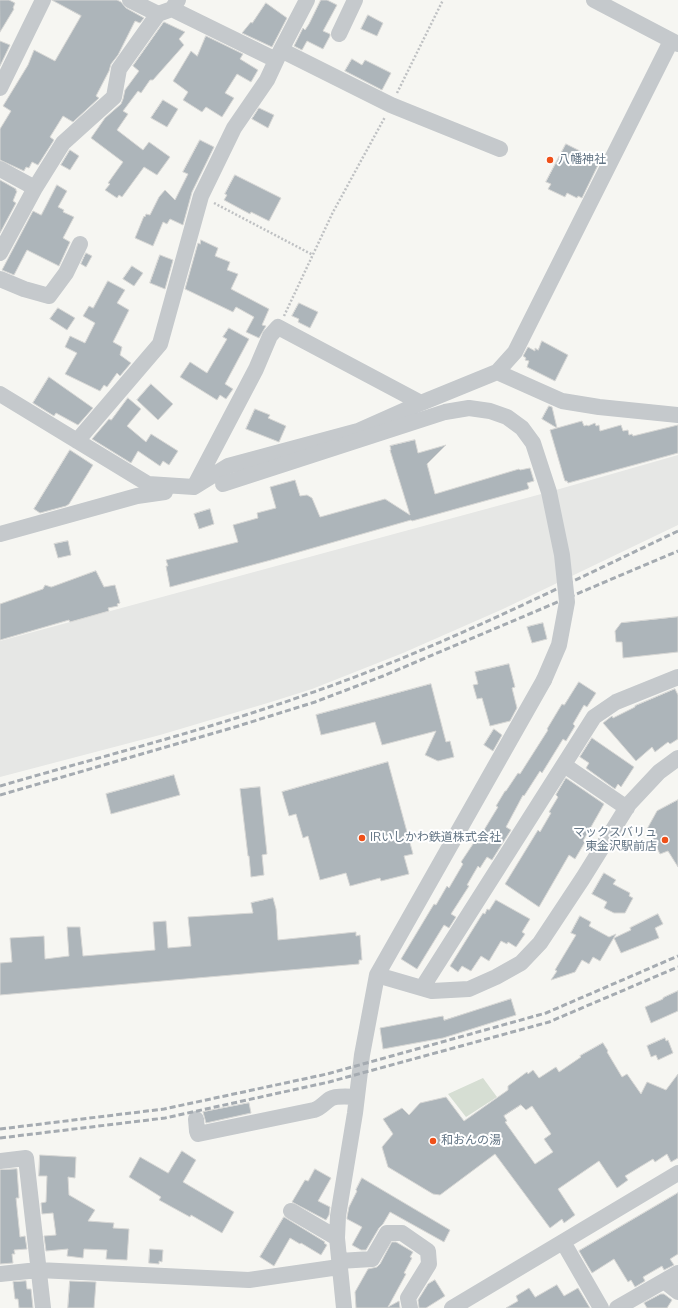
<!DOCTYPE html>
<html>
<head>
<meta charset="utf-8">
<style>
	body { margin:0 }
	canvas { display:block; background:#f6f6f2 }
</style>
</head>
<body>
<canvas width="678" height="1308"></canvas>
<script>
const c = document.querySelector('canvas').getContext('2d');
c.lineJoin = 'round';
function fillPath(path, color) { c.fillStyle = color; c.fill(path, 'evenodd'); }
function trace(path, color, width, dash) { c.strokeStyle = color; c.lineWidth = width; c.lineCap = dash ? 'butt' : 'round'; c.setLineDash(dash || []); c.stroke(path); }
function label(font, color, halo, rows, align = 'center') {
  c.font = font + ' "Nunito Sans","Noto Sans JP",sans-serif'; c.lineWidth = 4; c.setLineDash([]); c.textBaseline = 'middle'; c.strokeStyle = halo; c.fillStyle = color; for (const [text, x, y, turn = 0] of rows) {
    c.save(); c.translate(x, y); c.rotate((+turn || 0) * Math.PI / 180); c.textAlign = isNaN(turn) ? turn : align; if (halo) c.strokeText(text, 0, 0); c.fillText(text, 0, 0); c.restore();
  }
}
fillPath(new Path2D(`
	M678,455V525L503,609L403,653L312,689L271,702L160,735L0,777V641L556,490Z`), '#e6e7e5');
fillPath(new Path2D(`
	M483,1078L497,1097L466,1117L448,1094Z`), '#d6ded3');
const building = new Path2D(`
	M0,0H9L15,3L13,8L14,9L0,32Z
	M52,0H117L121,2L126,8L144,18L140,23L135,21L118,55L111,64L109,71L96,96L99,98L73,122L63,116L50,137L54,140L38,165L32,162L29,168L26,167L24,171L0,160V129L11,111L3,106L28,65L34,50L55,61L81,16Z
	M321,0H327L337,5L323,31L330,34V36L323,49L307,41L302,50L294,46L303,28L305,30L309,24Z
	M266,3L287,18L272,47L242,33L251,22L252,23Z
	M368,15L383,23L377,36L361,29Z
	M164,22L185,32L179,39L184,45L153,80H150L141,93L138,91L123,111L128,114L117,130L143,150L149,142L170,157L157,175L144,167L122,197L119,195L117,198L105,190L110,184L108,183L123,162L91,138L105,118L121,104L123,99L125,90L139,71L133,66Z
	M206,36L243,54L240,59L258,70L251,82L237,74L225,93L234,98L222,117L206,107L202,112L183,100L188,92L173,81L191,51L197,56Z
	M0,41L10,45L0,66Z
	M352,59L362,65L365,60L391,73L382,90L345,71Z
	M163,100L178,109L167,127L151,118Z
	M259,108L274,115L268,128L252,119Z
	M200,140L214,147L192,192L183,225L170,219L167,224L163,222L153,246L135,238L144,216L145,217L146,214L150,215L159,197L165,190L175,200L188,174L183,172Z
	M566,144L600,161L582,198L578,196L577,198L567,193L565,197L548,189L551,184L546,182Z
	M70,150L79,156L70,170L61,165Z
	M235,175L281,198L269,221L251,212L250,214L224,200L227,195L225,194Z
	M0,180L16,189V191H17L13,201L16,203L0,233Z
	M57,185L67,191L58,207L64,210L63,212L74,217L63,238L70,242L59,266L27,250L14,275L2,270L33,211L41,215Z
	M201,240L218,248L215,256L230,262L227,270L238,274L231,289L269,309L262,325L266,326L259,338L246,332L254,317L236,307L233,312L185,289L198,243L200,244Z
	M86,253L92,256L86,267L81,264Z
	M160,255L173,260L165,289L150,283Z
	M132,266L143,273L134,286L123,279Z
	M108,281L125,290L117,303L129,310L113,342L122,347L120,355L131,363L120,376L117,373L107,387L104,385L100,391L65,374L77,353L65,347L70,336L85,343L95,323L83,316L89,306L93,308Z
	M299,303L318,312L310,328L298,322L299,319L292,316Z
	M58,308L75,318L67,330L50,319Z
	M229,328L249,339L225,384L233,389L226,399L220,395L217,400L180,377L190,362L207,373L227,339L223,337Z
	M542,341L568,355L555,381L527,367L529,361L525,360L526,358L523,356L528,347L535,351V348L538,350Z
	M49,377L93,408L78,425L56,413L54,416L33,403Z
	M151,384L173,404L158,420L137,400Z
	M128,398L141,409L127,426L146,442L151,434L178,451L169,465L163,461L160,466L138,451L131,463L92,439L109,419L111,420Z
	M549,406L552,407L557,428L582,421L584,426L587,425L588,426L595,423L596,426L599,425L600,431L621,425L623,431L628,430L629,435L632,434L633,436L678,425V453L568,483L567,481H565L564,478L550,430L557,428L542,419Z
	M255,409L270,415L268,418L286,426L279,442L246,429Z
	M415,440L418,453L446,445L427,464L435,494L519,469L520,470L530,468L534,481L527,483L529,488L528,489L423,518L412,521L411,520L271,560L170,587L166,566H168L166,560L238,542L233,525L258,518L257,513L276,508L270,487L295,480L300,496L307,495L312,498L320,517L385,499L410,515L390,450H391L390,446Z
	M70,450L93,465L69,504L66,506L40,513L34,509Z
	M210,509L214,524L199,529L194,514Z
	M68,541L71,555L58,558L54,544Z
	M96,571L104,587L115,585L120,603L117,604L118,606L108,608L109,611L70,622L69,620L0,640V604L43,589L45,585L51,587Z
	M678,617V652L623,658L622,642H616L615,631L621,623Z
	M543,623L547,639L532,643L527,627Z
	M509,664L515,687L512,688L517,708L510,721L490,726L482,698L477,699L473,685L478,684L475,672Z
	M579,682L596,693L587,707L584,705L573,724L575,726L566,741L563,739L542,773L540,771L524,796L523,795L506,827L511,830L492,860L487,857L480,868L478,866L467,885L469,886L451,914L456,917L449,928L444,925L417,969L401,959L434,904L436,905L447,886L449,888L463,864L461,862L483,829L484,830L498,807L496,806L505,791H506L518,773L520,774L548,730L547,729L562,704L564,705Z
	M431,684L446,742L450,741L454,757L438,761L425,755L436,731L382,745L375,722L321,735L316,715Z
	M675,689L678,695V739L670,744L668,742L655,752L652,747L636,761L603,723L612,716L613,718L635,707V706Z
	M494,729L502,735L493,751L484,745Z
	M592,738L634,767L621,787L618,784L615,789L586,768L589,763L580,757Z
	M388,762L413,854L404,856L409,874L381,881L380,878L350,886L346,873L320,880L308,836L303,838L296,814L289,816L282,792Z
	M174,775L180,795L111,814L106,794Z
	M566,778L604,804L583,841L585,842L575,859L569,855L539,907L505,884L538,830L540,832L551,813L549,812L558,797L556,795Z
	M260,787L267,854L262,855L264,875L251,877L249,856H248L240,789Z
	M678,800V867L668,851L660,854L647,829L657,811Z
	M604,873L616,880L613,884L630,893L629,896L633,898L625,913H614L604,908L607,902L592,894Z
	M273,898L276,909L278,940L356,932V936L360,935L362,960H359V964L0,995V963L12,962L10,938L44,936L45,959L69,956L67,927H80L83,956L155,950L153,922L166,921L168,948L191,946L188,917L253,913L251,903Z
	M496,900L530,919L522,932L525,934L516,947L508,942L507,944L501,941L489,961L481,956L471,971L462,966L458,972L450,966L483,913L485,914L487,909L489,910Z
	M658,914L663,924L655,928L659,938L621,953L614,938L631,930L630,928Z
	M580,916L591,922L589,926L609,937L616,934L600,961L593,957L589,964L582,960L575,972L551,980L557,971L555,970L576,935L571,933Z
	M678,991V1011L651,1023L645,1007L663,999V998Z
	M511,999L516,1015L443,1038L383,1049L380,1028L443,1016L444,1020Z
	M665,1038L666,1041L668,1040L673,1053L658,1060L656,1055L651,1057L647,1046Z
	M603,1043L608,1051L607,1052L622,1077L627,1074L641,1094L647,1082L666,1090L678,1074V1158L671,1162L667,1154L655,1162L653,1159L625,1176L628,1180L617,1188L599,1161L558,1189L575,1215L564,1223L562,1219L550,1228L495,1154L440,1195L433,1194L388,1167L382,1147L393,1134L383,1119L402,1108L409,1115L420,1103L446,1097L464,1121L508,1090V1086L527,1072L528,1074L533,1070L539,1078L556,1067L559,1072L581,1057L580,1056ZM521,1105L526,1110L532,1106L551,1134L544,1139L553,1152L535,1164L505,1122L507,1121L504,1116Z
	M249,1103L251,1113L206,1123L203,1112Z
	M182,1151L196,1160L183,1182L234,1212L222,1233L191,1215L190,1217L159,1200L161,1197L129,1177L140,1157L168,1173Z
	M40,1155L76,1157L75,1178L68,1177L69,1195L95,1210L88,1221L114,1223L113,1228L129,1229L127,1260L106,1259L107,1250L84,1249L83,1258L67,1256L68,1249L46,1251L44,1236L56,1235L53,1213L42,1214L41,1203L46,1202L47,1176H39Z
	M17,1169L19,1198H16L20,1237L25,1236L27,1249L14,1250L15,1254H12L13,1263L0,1264V1170Z
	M315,1169L331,1178L318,1201L330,1207L329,1215L326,1220L292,1202L305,1180L308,1181Z
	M362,1178L450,1230L444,1242L390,1212L383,1224L379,1228L366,1250H361L352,1245L362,1227L347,1219V1217L349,1207L357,1191L356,1190Z
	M678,1193V1254L670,1259L674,1265L664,1270L662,1266L643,1277L645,1281L635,1287L631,1280L628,1282L614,1259L592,1273L579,1251Z
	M284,1217L325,1242L324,1243L327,1245L321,1255L301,1243L300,1244L290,1238L274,1266L260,1257Z
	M392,1242H396L413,1252L410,1257L412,1258L404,1273L406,1274L388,1307L399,1301L400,1308H356L355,1292L368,1269L377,1267L380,1264Z
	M150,1249L163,1250L162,1262L159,1261V1264L149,1263Z
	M435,1280L445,1296L426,1308H419L418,1300L428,1284Z
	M26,1281L27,1289H31L33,1308H19L18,1299H15L13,1282Z
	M70,1281L96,1282L94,1308H68Z
	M557,1285L564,1296L578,1288L590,1308H506L518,1301L516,1296L529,1288L535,1297Z
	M661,1294H664L672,1300L667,1308H647L644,1303Z`);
fillPath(building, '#adb5ba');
trace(building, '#d7d7d5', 1);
trace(new Path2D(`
	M397,93L443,0
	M214,203L313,255
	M284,316L333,212L385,117`), '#bfc1c3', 2.5, [2, 2]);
trace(new Path2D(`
	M130,0L158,14
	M594,0L678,44
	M172,9L276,60
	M339,34L355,0
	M281,50L391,105L500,149
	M0,88L43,0
	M0,169L35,188
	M0,253L35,188L63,143L114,97L119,69L158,14L172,9L178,0
	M0,279L24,289L49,296L66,273L80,244
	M497,372L562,401L599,407L678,415
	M0,394L148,484L194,487L228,466L358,431L421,403
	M77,441L160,344L201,196L234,128L267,80L281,50L307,0
	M194,487L256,369L270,336L278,327L421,403L497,372L515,352L671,41
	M0,534L137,496L165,492
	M564,765L627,808
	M377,975L432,991L469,989L496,977L521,963L540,943L583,878L629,804L659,772L678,758
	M422,988L594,717L616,702L678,677
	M196,1119L197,1131L198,1134L314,1110C321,1108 324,1103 330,1099C337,1095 350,1097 357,1097
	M0,1161L26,1158L43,1308
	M291,1211L337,1238
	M563,1242L601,1308
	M339,1261L372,1259L387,1233H402L428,1251L429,1264L408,1298L410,1308
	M0,1274L38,1270L249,1280L339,1267
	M664,1281L678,1292
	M344,1308L337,1238L338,1216L355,1113L362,1055L377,975L544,680
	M452,1308L678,1173
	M617,1308L678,1273`), '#c5c9cc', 16);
trace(new Path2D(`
	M0,786C103,756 207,730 308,694C435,650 556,589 678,531
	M0,795L235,727L315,702L383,676L678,551
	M0,1129L164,1109L327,1074L546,1013L678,956
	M0,1138L165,1118L329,1082L549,1022L678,967`), '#a5abb1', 3, [6, 3]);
trace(new Path2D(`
	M223,484L445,412L469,408L490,411L507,417L522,428L533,443L549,492L562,555L567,602L559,645L544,680`), '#c5c9cc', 16);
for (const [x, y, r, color] of [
	[550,160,4,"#ef5019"],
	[362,838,4,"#ef5019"],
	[665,840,4,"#ef5019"],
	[433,1141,4,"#ef5019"]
]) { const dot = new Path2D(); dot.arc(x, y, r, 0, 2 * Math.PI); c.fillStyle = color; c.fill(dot); trace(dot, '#fff', 1.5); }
label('12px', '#637585', '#fff', [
	["八幡神社",558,160],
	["マックスバリュ",657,833,"right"],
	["東金沢駅前店",657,847,"right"],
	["IRいしかわ鉄道株式会社",370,838],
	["和おんの湯",441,1141]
], 'left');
</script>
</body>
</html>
